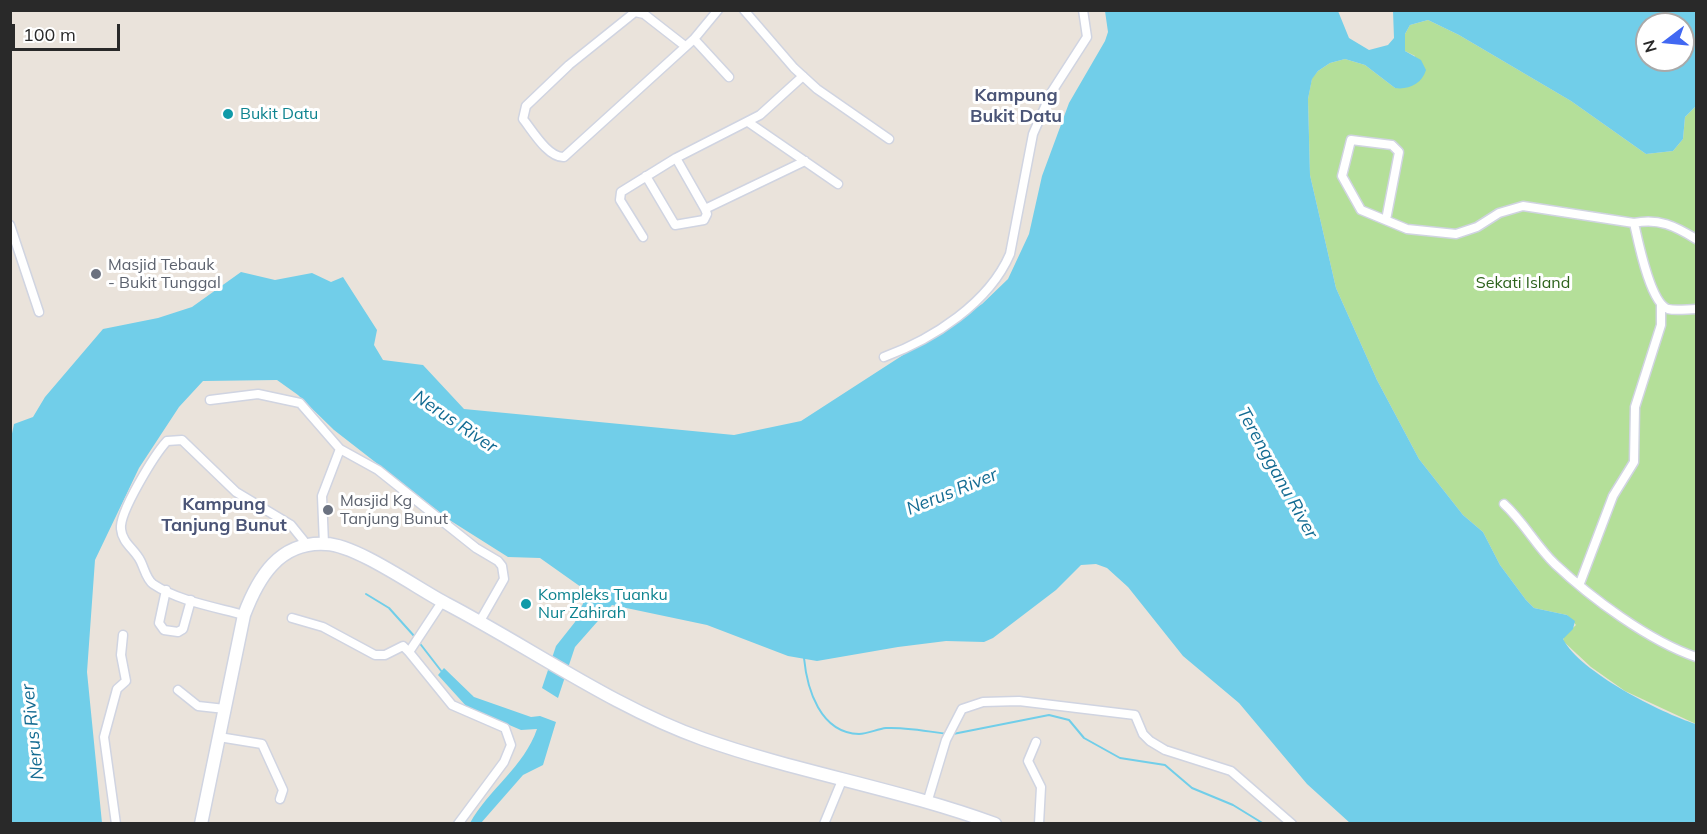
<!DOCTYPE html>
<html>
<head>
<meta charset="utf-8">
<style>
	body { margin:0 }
	#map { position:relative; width:1707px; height:834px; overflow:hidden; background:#eae3db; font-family:Mulish,sans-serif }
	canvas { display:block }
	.frame { position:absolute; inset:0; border:12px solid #292929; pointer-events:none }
	.north { position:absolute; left:1635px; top:12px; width:60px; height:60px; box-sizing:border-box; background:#fff; border:2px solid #a9a9a9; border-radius:50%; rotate:254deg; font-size:16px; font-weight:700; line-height:24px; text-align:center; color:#292929 }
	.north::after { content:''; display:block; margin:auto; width:21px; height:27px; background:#4168f2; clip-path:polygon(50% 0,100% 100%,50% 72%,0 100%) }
	.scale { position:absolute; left:12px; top:24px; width:108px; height:27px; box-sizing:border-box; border:3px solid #292929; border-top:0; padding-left:8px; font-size:18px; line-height:21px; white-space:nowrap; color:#292929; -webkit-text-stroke:4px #fff; paint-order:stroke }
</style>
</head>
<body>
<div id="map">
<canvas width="1707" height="834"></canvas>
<div class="frame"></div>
<div class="north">N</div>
<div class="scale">100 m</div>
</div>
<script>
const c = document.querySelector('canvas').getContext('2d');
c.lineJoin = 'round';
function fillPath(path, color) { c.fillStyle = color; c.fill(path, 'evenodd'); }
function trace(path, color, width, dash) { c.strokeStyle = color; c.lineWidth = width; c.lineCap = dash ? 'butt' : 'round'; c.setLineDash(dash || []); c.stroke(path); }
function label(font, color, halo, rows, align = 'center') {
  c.font = font + ' Mulish,sans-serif'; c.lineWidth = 6; c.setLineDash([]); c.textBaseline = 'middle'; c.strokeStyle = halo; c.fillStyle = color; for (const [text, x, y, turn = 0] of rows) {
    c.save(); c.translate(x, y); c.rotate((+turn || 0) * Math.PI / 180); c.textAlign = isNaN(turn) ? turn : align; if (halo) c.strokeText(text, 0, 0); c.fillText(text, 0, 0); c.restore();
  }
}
fillPath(new Path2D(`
	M1428,20L1459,35L1571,101L1646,154L1673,151L1683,139L1685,117L1696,106V724L1625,691L1591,667L1563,641L1564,636L1576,625L1567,615L1534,608L1526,600L1500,565L1483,532L1463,515L1419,459L1377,380L1336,288L1310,175L1308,99L1312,78L1318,71L1330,63L1345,59L1365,65L1395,88L1415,56L1405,51V34L1410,25Z`), '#b4df99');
fillPath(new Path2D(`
	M1105,11H1338L1349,38L1369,50L1388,45L1394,38L1393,11H1696V106L1685,117L1683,139L1673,151L1646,154L1571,101L1459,35L1428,20L1410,25L1405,34V51L1421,60L1426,70C1422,84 1408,90 1395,88L1365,65L1345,59L1330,63L1318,71L1312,79L1308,99L1310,175L1336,288L1377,380L1419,459L1463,515L1483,532L1500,565L1526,600L1534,608L1567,615L1575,621L1573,629L1563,639C1580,672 1661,713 1696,724V823H1350L1307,784L1239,703L1183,656L1128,587L1107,568L1096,564L1081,565L1056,590L993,638L984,642L946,641L898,647L817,661L788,656L707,625L612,605L575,647L558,698L542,688L556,646L575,622L588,592L540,558L508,557L451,521L334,430L298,395L277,380L203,381L179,407L139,468L95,560L87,672L102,823L11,824L10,443L14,424L33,417L45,397L103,329L158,318L192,307L241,272L275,280L312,273L331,282L343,277L377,330L374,345L383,360L423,365L464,409L734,435L801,421L982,304L1008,279L1029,234L1042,176L1069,103L1105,41L1108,32ZM1647,24H1683V60H1647Z
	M444,668L474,697L531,717L540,716L556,722L543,765L523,775L481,823H470C489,789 524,767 537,729L521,730L467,707L438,675Z`), '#71cee9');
trace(new Path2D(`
	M366,594L389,608L415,637
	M418,641L442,672
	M804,658C807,689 820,733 859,734C868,734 877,729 886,728C906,727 927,731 947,734
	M953,734L1049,715L1069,720L1084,738L1120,758L1165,765L1192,788L1233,805L1264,824`), '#71cee9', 2);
const street = new Path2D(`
	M744,10L794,68L817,89L889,139
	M694,39L729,77
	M685,46L644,14L635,12L569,65L526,106L523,119C532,130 548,158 564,157L694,39L718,10
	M748,122L838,184
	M646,176L675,225L704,220L707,214L705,209L676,158
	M705,209L805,161
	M1386,220L1399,152L1392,145L1351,140L1342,176L1361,210L1407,229L1456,234L1477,227L1499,213L1523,206L1634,223C1638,240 1650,303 1668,309C1676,311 1688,309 1696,309
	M1634,223C1659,218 1675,226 1696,239
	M10,225L39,312
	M643,237L620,200L621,192L676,158L760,115L803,76
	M884,357C933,339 989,303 1010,254L1033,134L1051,93L1087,37L1083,10
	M210,400L258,394L300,403L340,449L378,470L476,548L498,561L502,566L504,579L480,621
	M1504,504C1524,522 1536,546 1555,564C1591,598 1649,641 1696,657
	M324,544L322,496L340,449
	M1580,583L1613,496L1634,462L1635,407L1661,325V304
	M166,590L159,623L164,630L178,632L183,629L191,600
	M442,602L409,652L452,705L505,728L511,745L504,762L458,824
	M244,615C215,607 178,601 153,584C146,579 144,567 140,560C134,549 122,542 121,529C119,512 155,454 167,441L182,440L236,492L291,525L308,546
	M292,618L323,627L375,655H385L403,646L409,652
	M178,690L198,706L225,709
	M219,737L262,744L283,790L280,799
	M1036,742L1028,761L1041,787L1039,824
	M927,803L946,740L962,709L983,702L1019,701L1135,715L1143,734L1150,741L1165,750L1231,771L1292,824
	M116,824L104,737L117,689L126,681L121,655L123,635
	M824,824L843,778`);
const secondary = new Path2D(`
	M201,824L244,615C258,578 279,541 326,544C357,545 418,589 447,604C531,648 615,708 703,739C799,773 900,789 995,824`);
trace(street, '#d0d4e1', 11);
trace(secondary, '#d0d4e1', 15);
trace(street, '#fff', 8);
trace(secondary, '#fff', 12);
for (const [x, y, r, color] of [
	[228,114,6,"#0f9aa8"],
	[96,274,6,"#6b7280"],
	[328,510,6,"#6b7280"],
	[526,604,6,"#0f9aa8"]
]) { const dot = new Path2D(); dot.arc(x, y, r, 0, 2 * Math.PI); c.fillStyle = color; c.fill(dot); trace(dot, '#fff', 2); }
label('16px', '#0d838f', '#fff', [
	["Bukit Datu",240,114],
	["Kompleks Tuanku",538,595],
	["Nur Zahirah",538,613]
], 'left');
label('16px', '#5b616d', '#fff', [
	["Masjid Tebauk",108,265],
	["- Bukit Tunggal",108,283],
	["Masjid Kg",340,501],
	["Tanjung Bunut",340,519]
], 'left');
label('16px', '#2d621c', '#fff', [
	["Sekati Island",1523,283]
]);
label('bold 18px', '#4b5577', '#fff', [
	["Kampung",1016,96],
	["Bukit Datu",1016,117],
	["Kampung",224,505],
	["Tanjung Bunut",224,526]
]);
label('italic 18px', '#136b92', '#fff', [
	["Nerus River",455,422,34],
	["Terengganu River",1277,473,61],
	["Nerus River",952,492,-22],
	["Nerus River",33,732,-96]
]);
</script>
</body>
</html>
